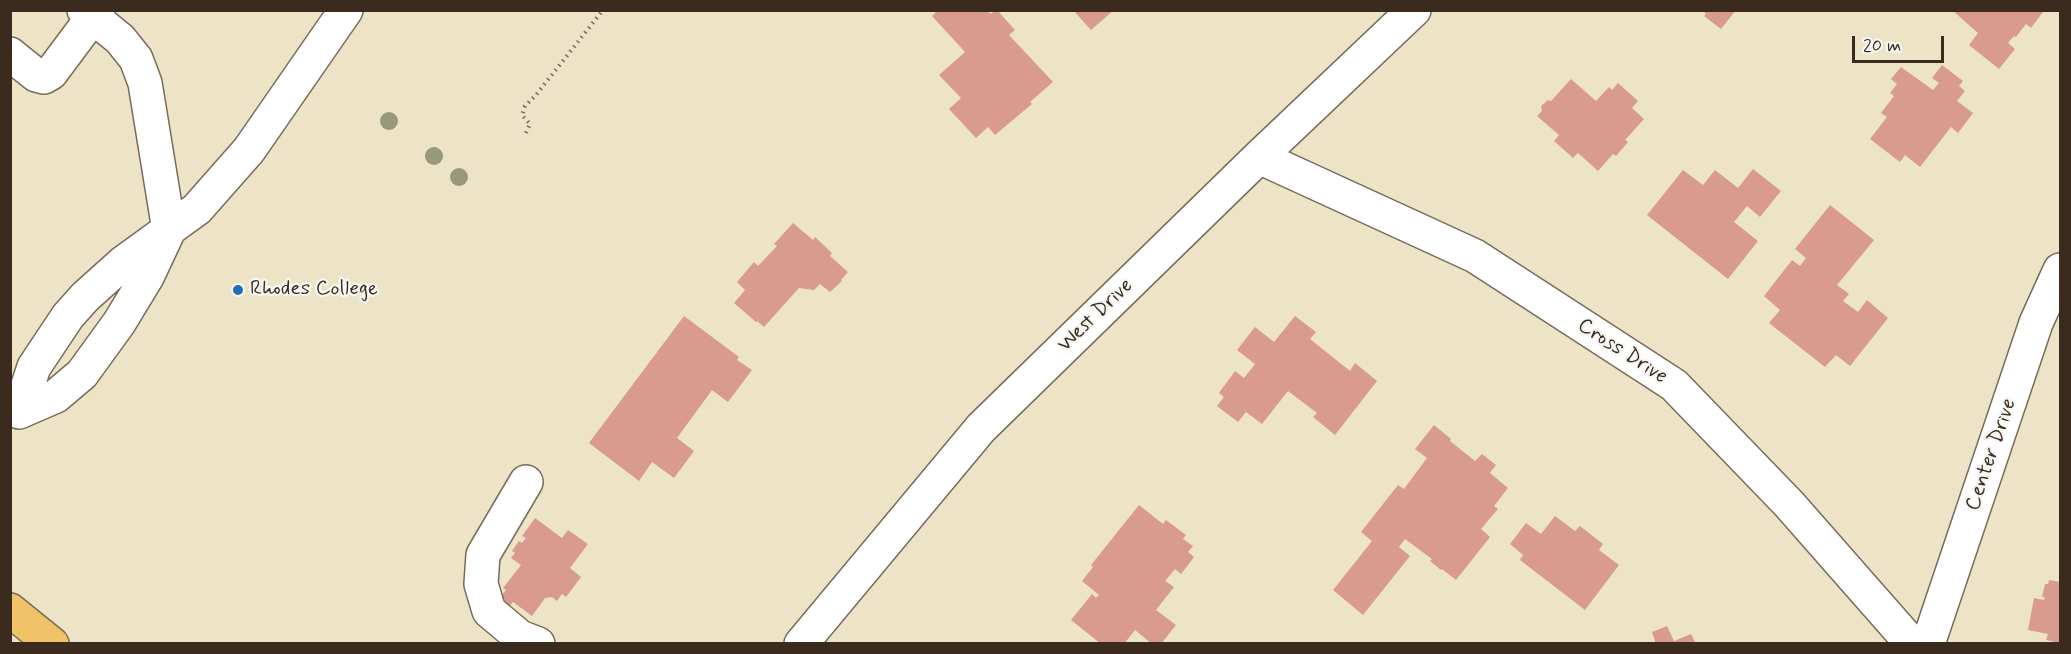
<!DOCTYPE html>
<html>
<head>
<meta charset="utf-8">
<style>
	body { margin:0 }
	#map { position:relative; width:2071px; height:654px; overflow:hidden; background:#ede4c7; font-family:Mynerve,sans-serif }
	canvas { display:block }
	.frame { position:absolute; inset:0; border:12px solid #3b2a1e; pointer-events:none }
	.scale { position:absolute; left:1852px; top:36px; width:92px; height:27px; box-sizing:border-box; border:3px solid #3b2a1e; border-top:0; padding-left:8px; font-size:18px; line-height:21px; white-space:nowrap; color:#3b2a1e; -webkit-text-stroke:4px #f6f6f2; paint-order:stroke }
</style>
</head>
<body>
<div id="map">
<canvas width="2071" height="654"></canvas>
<div class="frame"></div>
<div class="scale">20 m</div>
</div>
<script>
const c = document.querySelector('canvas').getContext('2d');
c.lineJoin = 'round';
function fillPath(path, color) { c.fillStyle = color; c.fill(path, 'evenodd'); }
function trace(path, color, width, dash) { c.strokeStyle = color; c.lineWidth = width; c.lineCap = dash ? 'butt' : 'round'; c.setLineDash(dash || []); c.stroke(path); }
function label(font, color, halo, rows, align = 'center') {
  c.font = font + ' Mynerve,sans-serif'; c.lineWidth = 4.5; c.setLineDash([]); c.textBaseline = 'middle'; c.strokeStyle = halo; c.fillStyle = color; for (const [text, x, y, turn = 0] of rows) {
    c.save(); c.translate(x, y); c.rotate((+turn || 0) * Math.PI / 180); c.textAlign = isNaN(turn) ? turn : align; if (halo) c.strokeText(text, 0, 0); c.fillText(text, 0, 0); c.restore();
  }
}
fillPath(new Path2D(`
	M938,10H988L990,14L997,10L1015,30L1009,35L1053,82L1030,102L1032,104L995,135L988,127L976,138L949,109L961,98L939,75L965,52L932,16Z
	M1073,10H1114L1091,30Z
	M1702,10H1736L1721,29L1704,16L1706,14Z
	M1952,10H2040L2043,12L2031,28L2026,24L2016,37L2014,36L2008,43L2015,49L1999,69L1969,45L1978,33Z
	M1942,65L1963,81L1959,86L1965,91L1957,101L1973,113L1958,133L1951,127L1920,167L1905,155L1900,162L1870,139L1887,117L1881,113L1894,96L1890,93L1897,84L1891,79L1901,67L1933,90L1939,83L1932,78Z
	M1571,79L1596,101L1609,87L1612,90L1618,83L1638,101L1632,108L1644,119L1625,140L1628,142L1616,156L1613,154L1598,171L1578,153L1573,158L1554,141L1559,135L1537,116L1542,111L1541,106L1548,100L1551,101Z
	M1753,169L1781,191L1760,217L1747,206L1734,222L1758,241L1728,279L1647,215L1683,170L1703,185L1715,170L1738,188Z
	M1830,205L1874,240L1837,285L1849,294L1843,301L1858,312L1867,300L1888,318L1850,366L1836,355L1825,367L1769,323L1780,310L1764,296L1792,260L1800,266L1806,258L1795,249Z
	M793,223L813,240L815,237L832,253L830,256L848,272L841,280L842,281L830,292L820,284L814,290L799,288L764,327L757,321L756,322L734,303L745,290L737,282L754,262L758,266L777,246L774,244Z
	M684,316L739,357L737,360L752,370L728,402L712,390L677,438L694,451L674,478L652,462L639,481L589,443Z
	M1295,316L1316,332L1310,339L1350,371L1355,363L1377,381L1335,435L1313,417L1317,413L1288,391L1262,424L1246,412L1238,422L1217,406L1224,397L1219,393L1235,371L1244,378L1255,364L1237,350L1255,327L1274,342Z
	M1434,425L1451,439L1450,441L1475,461L1482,454L1496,465L1490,473L1508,488L1494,506L1498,509L1481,529L1490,537L1456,580L1442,569L1441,570L1430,561L1432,559L1405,539L1399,547L1410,556L1363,615L1333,590L1372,541L1361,532L1398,485L1404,489L1427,458L1415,449Z
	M1139,505L1163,524L1166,520L1186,535L1183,539L1193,546L1188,552L1194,557L1181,574L1175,569L1165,581L1174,587L1156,610L1176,625L1161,644H1152L1135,630L1124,644H1101L1071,620L1092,594L1096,598L1099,595L1082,581L1093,567L1091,565Z
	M1555,516L1575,531L1580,526L1603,544L1599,550L1619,565L1585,610L1520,560L1523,555L1510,544L1526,523L1541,534Z
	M535,518L562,538L568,530L588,544L570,568L581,577L566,597L562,594L557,601L552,597L545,598L532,616L513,602L507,609L497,601L506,590L503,588L521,565L511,558L515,553L512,551L519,541L522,543L526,538L522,536Z
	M2049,580L2060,582V643L2046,640L2048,634L2028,630L2034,598L2044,600L2045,597H2042L2045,584H2048Z
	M1667,626L1674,641L1691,634L1696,644H1656L1652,632Z`), '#d99a8f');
const minor = new Path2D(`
	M84,10L120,39L136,59L145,83L169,230L147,277L119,323L82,374L56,396L19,412L34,367L68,316L85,297L124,262L197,209L249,150L346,10
	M10,54L36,75L44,77L51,73L98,10
	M1259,157L1475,256L1674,385L1789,504L1912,644
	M526,482L483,555L481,584L489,611L520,637L538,644
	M801,644L981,428L1259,157L1414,10
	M1928,644L2036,323L2060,270`);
const major = new Path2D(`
	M10,610L52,644`);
trace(minor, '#796b59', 36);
trace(major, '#796b59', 36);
trace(new Path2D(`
	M526,133L530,124L522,115L525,106L536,95L603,10`), '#796b59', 4, [1.5, 4.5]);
trace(minor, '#fff', 33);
trace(major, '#f1c369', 33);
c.fillStyle = '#98987b';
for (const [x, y] of [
	[389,121],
	[434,156],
	[459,177]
]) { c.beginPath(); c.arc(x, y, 9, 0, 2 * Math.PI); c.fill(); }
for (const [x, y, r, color] of [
	[238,290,6,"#1f6fb2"]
]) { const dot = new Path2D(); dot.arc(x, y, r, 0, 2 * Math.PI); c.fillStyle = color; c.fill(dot); trace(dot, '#f6f6f2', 2); }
label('21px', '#3b2a1e', '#f6f6f2', [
	["Rhodes College",250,290]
], 'left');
label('21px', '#3b2a1e', '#f6f6f2', [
	["West Drive",1096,316,-44],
	["Cross Drive",1622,352,33],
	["Center Drive",1992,455,-71]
]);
</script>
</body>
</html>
